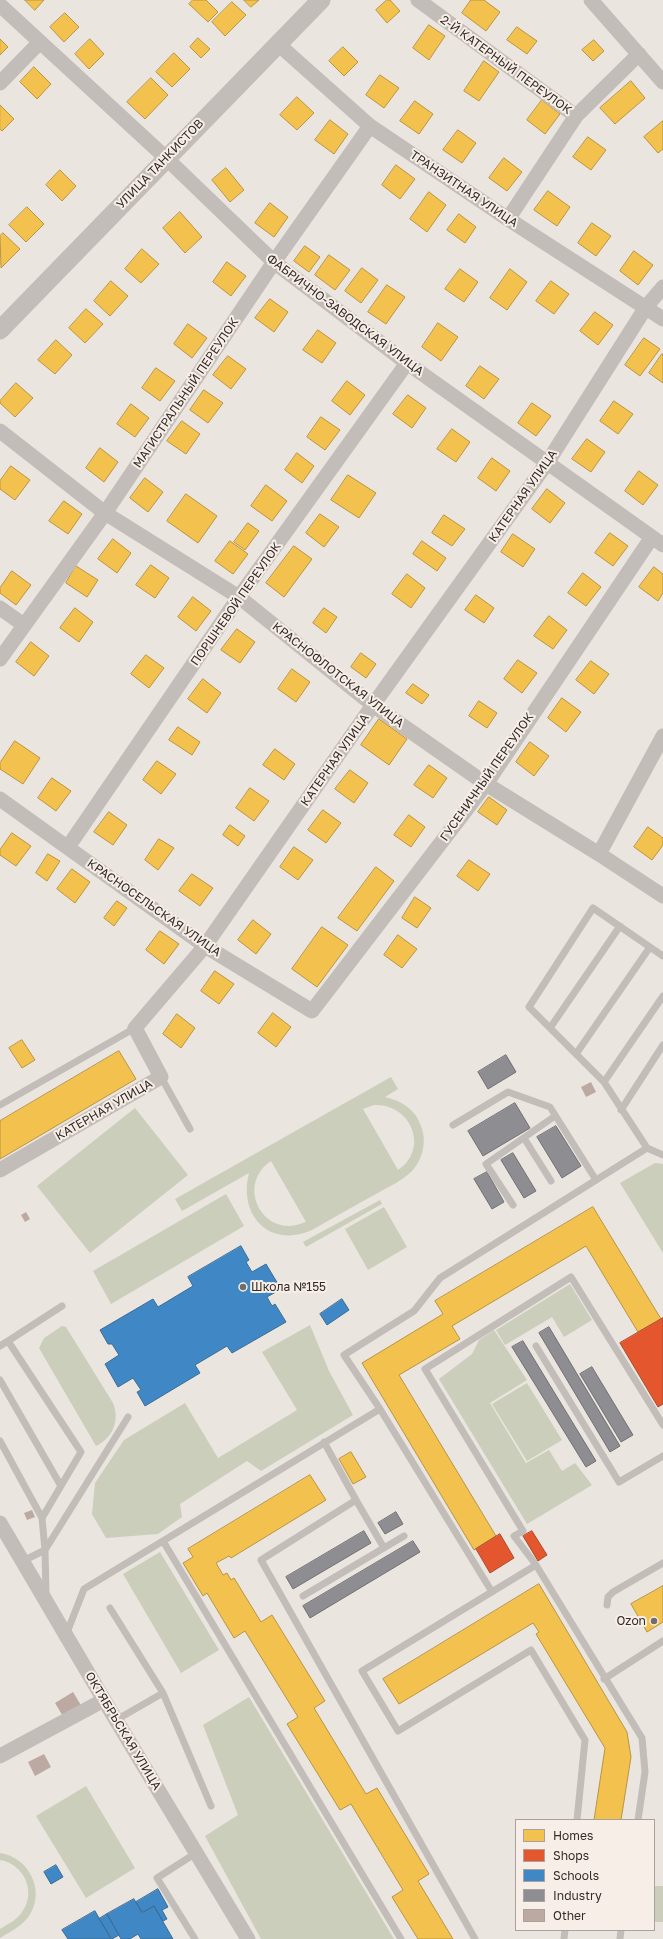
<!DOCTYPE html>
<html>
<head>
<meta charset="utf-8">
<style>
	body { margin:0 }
	#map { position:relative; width:663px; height:1939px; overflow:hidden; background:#eae5df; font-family:"Golos Text",sans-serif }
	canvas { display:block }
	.legend { position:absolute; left:515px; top:1819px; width:140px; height:112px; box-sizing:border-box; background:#f7efe7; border:1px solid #a9a19b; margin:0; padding:5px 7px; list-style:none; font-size:12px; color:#332b28 }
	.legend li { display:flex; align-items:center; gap:8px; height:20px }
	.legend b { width:20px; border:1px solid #a9a19b }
</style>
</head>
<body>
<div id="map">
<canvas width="663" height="1939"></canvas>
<ul class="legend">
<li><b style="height:11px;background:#f2c14e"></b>Homes</li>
<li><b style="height:11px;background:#e4572e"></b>Shops</li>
<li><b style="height:11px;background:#3f88c5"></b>Schools</li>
<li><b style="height:11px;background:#8d8d92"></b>Industry</li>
<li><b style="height:11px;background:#bcaaa2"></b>Other</li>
</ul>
</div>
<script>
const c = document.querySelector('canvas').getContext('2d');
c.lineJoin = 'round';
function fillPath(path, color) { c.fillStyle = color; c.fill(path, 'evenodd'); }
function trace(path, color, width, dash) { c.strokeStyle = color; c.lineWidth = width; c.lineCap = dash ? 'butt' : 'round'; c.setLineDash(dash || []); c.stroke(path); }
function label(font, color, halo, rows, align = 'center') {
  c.font = font + ' "Golos Text",sans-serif'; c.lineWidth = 4; c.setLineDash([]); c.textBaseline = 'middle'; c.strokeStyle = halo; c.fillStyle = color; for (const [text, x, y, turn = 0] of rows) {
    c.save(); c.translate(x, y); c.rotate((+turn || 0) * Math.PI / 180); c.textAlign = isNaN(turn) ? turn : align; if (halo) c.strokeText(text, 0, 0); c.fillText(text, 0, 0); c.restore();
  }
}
fillPath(new Path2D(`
	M391,1077L398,1089L385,1097C402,1101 415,1109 421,1126C427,1141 423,1159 412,1171C402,1181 388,1187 376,1194C354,1206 333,1218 312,1230C269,1249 238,1215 249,1173L182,1211L175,1199ZM374,1105C411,1103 430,1149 398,1170L363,1109ZM271,1161L306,1222H305C265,1241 234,1186 271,1161Z
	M135,1108L188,1175L90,1253L37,1186Z
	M655,1163L663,1164V1253L620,1183Z
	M226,1194L244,1226L111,1304L93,1271Z
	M380,1200L382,1204L306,1247L303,1242Z
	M384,1207L407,1247L368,1270L345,1229Z
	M570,1284L592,1320L564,1337L552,1317L505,1345L496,1330Z
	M310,1325L329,1371L353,1415L261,1471L247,1461L180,1504L182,1517L158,1534L106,1538L92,1514L95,1483L124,1440L185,1403L218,1458L297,1410L262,1352Z
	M62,1326L66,1327L113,1403C120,1420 113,1438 96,1446L39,1348L44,1338Z
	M494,1330L527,1380L490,1403L526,1463L549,1450L562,1471L575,1463L592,1485L527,1524L439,1379L472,1354L479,1340Z
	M527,1383L562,1440L527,1461L492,1404Z
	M160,1552L219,1650L181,1673L123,1574Z
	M249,1697L394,1939H261L205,1836L238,1815L203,1725Z
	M86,1786L135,1868L86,1898L36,1816Z
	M0,1853C29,1857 46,1891 29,1916C22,1926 10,1932 0,1938V1929C8,1924 17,1920 22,1912C37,1892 24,1864 0,1860Z
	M654,1886H663V1922H654Z`), '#cbcebb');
const homes = new Path2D(`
	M25,0H44L35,10Z
	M193,0H206L218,12L208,22L189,4Z
	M244,0H259L251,7Z
	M387,0H390L400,11L387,23L376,10Z
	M471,0H484L500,12L486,31L462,13Z
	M232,2L246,15L225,36L212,22Z
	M65,13L79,27L64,42L50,27Z
	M429,25L445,36L429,60L413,48Z
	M517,27L537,41L527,54L507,40Z
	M198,38L210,49L201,58L190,47Z
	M0,39L8,47L0,55Z
	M90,39L104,54L89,69L75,54Z
	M594,40L604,51L593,61L582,50Z
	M343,47L358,62L344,76L329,61Z
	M174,53L190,69L172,87L156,72Z
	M484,61L499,72L479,101L464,91Z
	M34,67L51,84L37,99L20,82Z
	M380,75L399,88L384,108L366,95Z
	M151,78L168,95L145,119L127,102Z
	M631,81L645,98L615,124L600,108Z
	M297,97L314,113L297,130L280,115Z
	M542,100L560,114L545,134L527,120Z
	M415,101L433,114L419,134L400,121Z
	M0,105L14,119L2,131L0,129Z
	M330,120L348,134L334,154L315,140Z
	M663,121V149L658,153L644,137Z
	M458,130L476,143L462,163L443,150Z
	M588,137L606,150L591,170L573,157Z
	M504,158L522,172L507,191L489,178Z
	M396,165L415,179L400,199L382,185Z
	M226,168L244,190L230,202L212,180Z
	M60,170L76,186L62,201L46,185Z
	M548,191L570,207L557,226L534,210Z
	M429,192L446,205L427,232L410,219Z
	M270,203L288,217L274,237L255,223Z
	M27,207L44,224L26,242L9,225Z
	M180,212L202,237L185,253L163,228Z
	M459,214L476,227L465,243L447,230Z
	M592,223L611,236L596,256L578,243Z
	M3,233L20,249L1,268L0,236Z
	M305,246L320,257L309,272L294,261Z
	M142,249L159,264L141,283L125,269Z
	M634,251L653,265L638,285L620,271Z
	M329,255L350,270L335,290L315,275Z
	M227,262L246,276L231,296L213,282Z
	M362,268L378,280L361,303L345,291Z
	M460,269L478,282L464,302L445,289Z
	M510,269L527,282L507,310L490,298Z
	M111,281L128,296L110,316L94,301Z
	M551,281L569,294L554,314L536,301Z
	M387,285L405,297L386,324L368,312Z
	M270,299L288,312L274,332L255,318Z
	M86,309L103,324L85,343L69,328Z
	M595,312L613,325L598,345L580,331Z
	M438,323L458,337L441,361L422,347Z
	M188,324L207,338L192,358L174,344Z
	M318,330L336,343L322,363L303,350Z
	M644,338L660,349L640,376L625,365Z
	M56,340L72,355L55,374L38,360Z
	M662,354H663V383L649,373Z
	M228,356L246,369L231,389L213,375Z
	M480,366L499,379L484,399L466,386Z
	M156,368L175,381L160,401L142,388Z
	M347,381L365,395L350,415L332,401Z
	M16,383L33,398L15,417L0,403V401Z
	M204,390L223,403L208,423L190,410Z
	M408,395L426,408L412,428L393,414Z
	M614,401L633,414L618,434L600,421Z
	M532,403L551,416L536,436L518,423Z
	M131,404L149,418L135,437L117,424Z
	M321,417L340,430L325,450L307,437Z
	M182,421L200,434L186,454L167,441Z
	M452,429L470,442L456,462L437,449Z
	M587,439L605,452L591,472L572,459Z
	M100,448L118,462L104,482L86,468Z
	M297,453L314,466L302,483L285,470Z
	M492,458L510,471L496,491L478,478Z
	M11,466L30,480L15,500L0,489V481Z
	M639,471L658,485L643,505L625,491Z
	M348,475L376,493L359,518L331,500Z
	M145,478L163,492L148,512L130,498Z
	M266,485L287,501L272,521L251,506Z
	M547,489L565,503L550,523L532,509Z
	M186,494L217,516L198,543L167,521Z
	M64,501L82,514L68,534L49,521Z
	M320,514L339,527L324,547L306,533Z
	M444,515L465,529L452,546L432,533Z
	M248,523L259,531L245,550L234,542Z
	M610,533L628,546L613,566L595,553Z
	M513,534L535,549L523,567L501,552Z
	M113,539L131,553L117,573L98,559Z
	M230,541L248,554L233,574L215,561Z
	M422,541L446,558L437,571L413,554Z
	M294,546L312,559L284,597L266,583Z
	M151,565L169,578L155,598L136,585Z
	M76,566L98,580L87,597L66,583Z
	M654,567L663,574V593L658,601L639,587Z
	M12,571L31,585L16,605L0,593V588Z
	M583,573L601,587L586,606L568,593Z
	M407,574L425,588L411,608L392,594Z
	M476,595L494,608L484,623L465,610Z
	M193,597L211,611L196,631L178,617Z
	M75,608L93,622L79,642L60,628Z
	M324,608L337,617L326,633L313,623Z
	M549,616L567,630L553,649L534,636Z
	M237,629L255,642L240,663L221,650Z
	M31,642L49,656L34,676L16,662Z
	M361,653L376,664L366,678L351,667Z
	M146,655L164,668L149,688L131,674Z
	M518,660L537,673L522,693L504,679Z
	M591,661L609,674L594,694L576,680Z
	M292,669L310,682L296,702L278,689Z
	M203,679L221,693L207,713L188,699Z
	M413,684L429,695L422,704L406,693Z
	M562,698L581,712L566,732L548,718Z
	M479,701L497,713L487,728L469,716Z
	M379,719L407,739L389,765L361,745Z
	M178,727L200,742L192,755L169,740Z
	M15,741L40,758L23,784L0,769V763Z
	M530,742L549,756L534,776L516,762Z
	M275,749L295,764L284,780L263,765Z
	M157,761L176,774L161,794L143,780Z
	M429,765L447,778L433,798L414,785Z
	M350,770L368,783L354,803L335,789Z
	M52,778L71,791L56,811L38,798Z
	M250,788L269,801L254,821L236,808Z
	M489,797L507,810L497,825L478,812Z
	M323,810L341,823L326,843L308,830Z
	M109,812L127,825L113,845L94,832Z
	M409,815L425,827L411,847L394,835Z
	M230,825L245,836L238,846L223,835Z
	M648,827L663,838V845L652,860L634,847Z
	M12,833L31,846L16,866L0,855V850Z
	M159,839L174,848L158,870L145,860Z
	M294,847L313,860L298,880L280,867Z
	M48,854L60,861L47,881L36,873Z
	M469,860L490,874L478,891L457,876Z
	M376,867L394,881L357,931L338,918Z
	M72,869L90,882L75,903L57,889Z
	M192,874L213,888L200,906L179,891Z
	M415,897L431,908L417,928L402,918Z
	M117,901L127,908L114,926L104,918Z
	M253,920L271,934L256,954L238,940Z
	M322,927L348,945L317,987L292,969Z
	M160,931L179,944L164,964L146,950Z
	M398,935L417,949L402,968L384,955Z
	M215,971L234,984L219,1004L201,991Z
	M273,1013L291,1027L276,1047L258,1033Z
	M177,1014L195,1028L181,1048L163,1034Z
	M22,1040L35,1060L22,1068L9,1048Z
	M119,1051L136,1079L0,1159V1121Z
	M593,1207L661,1319L638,1332L586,1246L452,1326L460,1339L399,1375L496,1536L474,1550L362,1363L443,1314L435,1301Z
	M351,1452L366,1477L353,1484L339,1459Z
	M310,1475L326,1500L231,1558L229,1556L216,1563L223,1575L227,1573L231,1580L234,1578L261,1622L272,1615L325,1701L314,1708L366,1794L377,1788L429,1874L418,1881L453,1939H418L392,1897L403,1890L351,1804L340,1810L287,1724L298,1717L245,1631L234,1638L207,1593L203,1596L183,1563L193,1557L188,1549Z
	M539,1584L627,1732L631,1757L621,1820H594L605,1748L536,1634L539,1632L533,1623L399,1704L383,1679Z
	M663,1586V1622L647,1632L631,1604Z`);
fillPath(homes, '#f2c14e');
trace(homes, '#b99443', 1);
const shops = new Path2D(`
	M663,1318V1404L658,1407L620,1343Z
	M532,1531L547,1555L538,1561L523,1536Z
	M500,1534L514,1558L490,1573L476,1549Z`);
fillPath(shops, '#e4572e');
trace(shops, '#af4a2c', 1);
const schools = new Path2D(`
	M241,1246L249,1260L246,1262L252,1272L266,1264L281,1289L267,1297L272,1306L275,1304L286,1322L232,1353L227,1346L195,1365L200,1373L145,1406L137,1392L141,1390L133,1378L118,1387L105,1364L119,1355L112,1344H108L100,1330L153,1299L158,1307L193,1286L188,1277Z
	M342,1299L349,1310L327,1325L320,1314Z
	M56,1865L63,1877L51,1884L44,1872Z
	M158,1889L168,1907L162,1910L167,1919L163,1921L154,1906L142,1912L136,1902Z
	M134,1899L142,1913L154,1906L173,1939H141L138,1934L130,1939H121L107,1914Z
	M95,1911L111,1939H68L62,1930Z
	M107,1914L119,1935L112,1939L99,1919Z`);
fillPath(schools, '#3f88c5');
trace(schools, '#3b6c96', 1);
const industry = new Path2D(`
	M506,1055L516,1072L488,1089L478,1072Z
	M515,1103L530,1128L483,1156L468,1131Z
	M556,1126L581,1166L562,1178L537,1137Z
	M513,1153L536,1191L524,1198L501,1160Z
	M487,1172L504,1202L492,1209L474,1179Z
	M549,1327L620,1446L610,1452L539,1333Z
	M523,1341L596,1461L586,1467L512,1347Z
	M592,1367L633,1435L621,1442L580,1374Z
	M396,1512L403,1524L385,1534L378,1523Z
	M364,1531L371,1543L293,1589L286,1577Z
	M413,1541L420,1552L310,1618L303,1606Z`);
fillPath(industry, '#8d8d92');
trace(industry, '#727072', 1);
fillPath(new Path2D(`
	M591,1082L596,1092L586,1097L581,1087Z
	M26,1212L30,1219L25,1222L21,1215Z
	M32,1510L35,1517L27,1520L24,1513Z
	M73,1692L82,1707L64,1718L55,1703Z
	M44,1754L51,1767L35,1776L28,1762Z`), '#bcaaa2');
trace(new Path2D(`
	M550,1028L620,926
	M576,1054L650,947
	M161,1077L190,1129
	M604,1082L663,996
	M0,1105L135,1028
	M621,1110L663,1045
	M453,1125L508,1092L550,1107L596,1180
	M524,1138L551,1181
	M647,1148L604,1082L529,1007L593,908L663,956
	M513,1205L486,1164L555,1116
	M0,1346L8,1341
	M536,1346L619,1482L663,1456
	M0,1380L61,1486
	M0,1441L42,1518
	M324,1442L356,1500L261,1560L475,1939
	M356,1500L384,1548
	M163,1541L401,1939
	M23,1561L45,1550L42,1518L81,1452L8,1341L62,1306
	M536,1565L362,1671L398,1731L531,1650L585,1740L577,1820
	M492,1592L380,1409L344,1355L414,1311L440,1278L647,1148L663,1155
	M46,1594L45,1550L128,1417
	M303,1596L404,1536
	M607,1605L608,1597L613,1592L663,1563
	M110,1608L163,1693L211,1806
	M66,1635L84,1589L380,1409
	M604,1679L663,1641
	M116,1720L163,1693
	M638,1820L645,1772L642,1738L536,1565L514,1536L523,1531L425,1369L571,1277L663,1425
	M195,1939L157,1878L196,1853
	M564,1939L565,1930
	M620,1939L621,1930`), '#c3bdb9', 7);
trace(new Path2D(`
	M418,0L576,116
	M591,0L663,82
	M0,5L166,158L274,262L407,363L663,545
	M278,44L370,126L508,219L663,319
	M0,83L39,43
	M508,219L576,116L639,54
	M0,431L105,513L239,597L373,705L486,784L599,854L663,896
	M0,608L24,625
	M0,659L105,513L274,262L370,126
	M0,799L205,946L312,1011L486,784L652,537
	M68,847L239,597L407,363
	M599,854L663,736
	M0,1170L161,1077L135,1028L205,946L373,705L547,463L646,307L663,287
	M0,1523L104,1700L248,1939
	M0,1756L104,1700`), '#c3bdb9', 15);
trace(new Path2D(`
	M0,330L321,0`), '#c3bdb9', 19);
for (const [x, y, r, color] of [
	[243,1287,4,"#736c68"],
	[654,1621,4,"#736c68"]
]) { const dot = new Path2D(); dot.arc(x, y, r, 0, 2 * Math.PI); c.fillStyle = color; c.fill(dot); trace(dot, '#f7efe7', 1.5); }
label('12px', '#332b28', '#f7efe7', [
	["2-Й КАТЕРНЫЙ ПЕРЕУЛОК",506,65,36],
	["УЛИЦА ТАНКИСТОВ",160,164,-46],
	["ТРАНЗИТНАЯ УЛИЦА",464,189,34],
	["ФАБРИЧНО-ЗАВОДСКАЯ УЛИЦА",345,315,37],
	["МАГИСТРАЛЬНЫЙ ПЕРЕУЛОК",186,393,-56],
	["КАТЕРНАЯ УЛИЦА",523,496,-55],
	["ПОРШНЕВОЙ ПЕРЕУЛОК",236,604,-55],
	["КРАСНОФЛОТСКАЯ УЛИЦА",338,675,38],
	["КАТЕРНАЯ УЛИЦА",335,760,-55],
	["ГУСЕНИЧНЫЙ ПЕРЕУЛОК",487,777,-55],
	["КРАСНОСЕЛЬСКАЯ УЛИЦА",154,908,35],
	["КАТЕРНАЯ УЛИЦА",104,1110,-30],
	["ОКТЯБРЬСКАЯ УЛИЦА",123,1731,59]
]);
label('12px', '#332b28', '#f7efe7', [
	["Школа №155",251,1287],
	["Ozon",646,1621,"right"]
], 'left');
</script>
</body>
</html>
